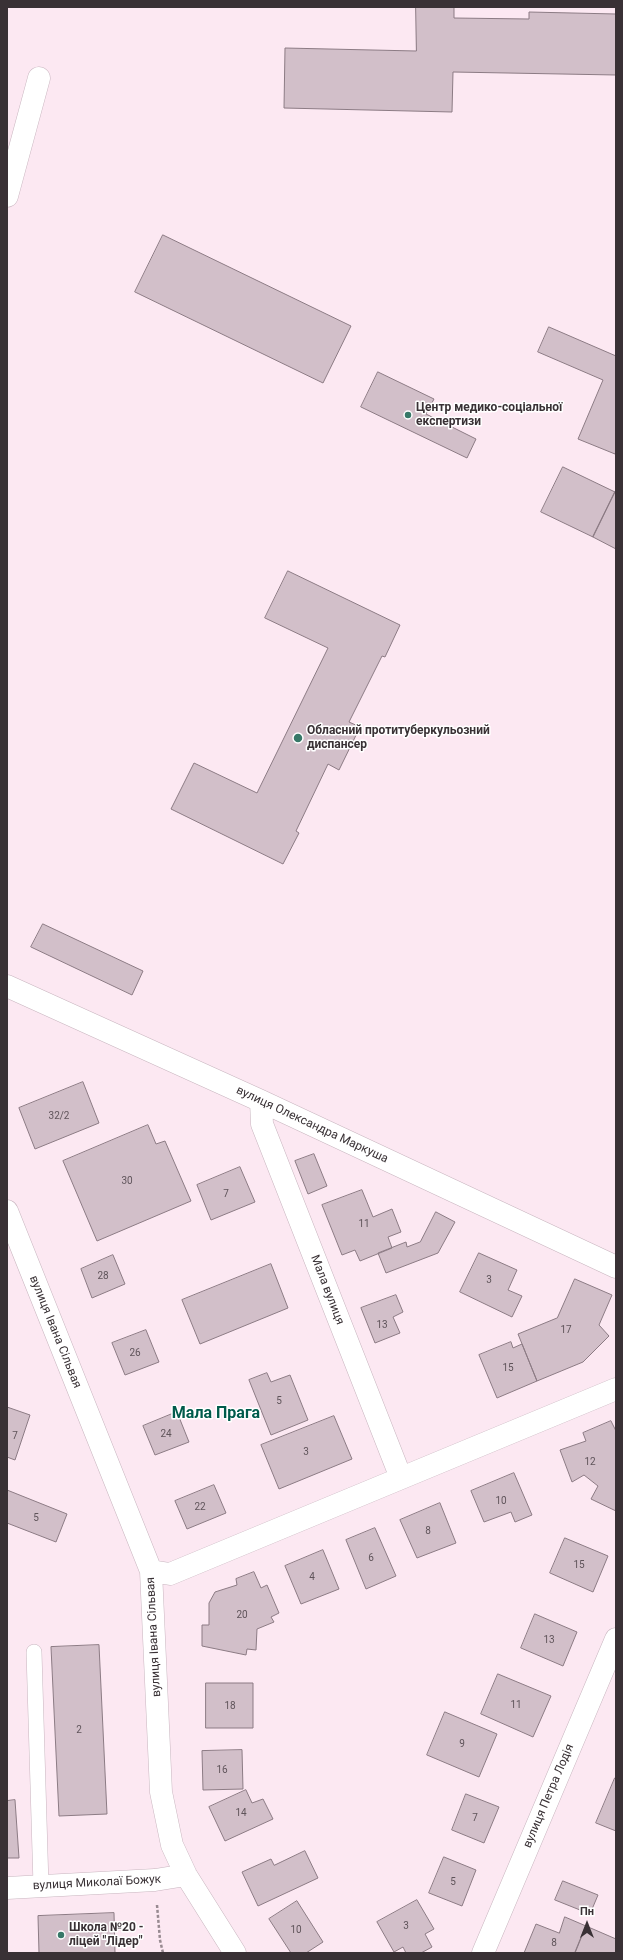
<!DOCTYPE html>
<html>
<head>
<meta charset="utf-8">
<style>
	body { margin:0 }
	#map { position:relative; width:623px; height:1960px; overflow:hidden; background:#fce8f2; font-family:Roboto,sans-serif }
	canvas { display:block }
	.frame { position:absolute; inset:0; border:8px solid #393135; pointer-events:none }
	.north { position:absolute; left:567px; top:1904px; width:40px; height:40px; -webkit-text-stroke:3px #fff; paint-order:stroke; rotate:0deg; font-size:11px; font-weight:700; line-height:16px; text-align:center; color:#393135 }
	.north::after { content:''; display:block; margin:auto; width:14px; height:18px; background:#393135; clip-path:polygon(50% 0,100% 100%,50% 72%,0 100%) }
</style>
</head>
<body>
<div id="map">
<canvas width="623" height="1960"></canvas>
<div class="frame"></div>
<div class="north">Пн</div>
</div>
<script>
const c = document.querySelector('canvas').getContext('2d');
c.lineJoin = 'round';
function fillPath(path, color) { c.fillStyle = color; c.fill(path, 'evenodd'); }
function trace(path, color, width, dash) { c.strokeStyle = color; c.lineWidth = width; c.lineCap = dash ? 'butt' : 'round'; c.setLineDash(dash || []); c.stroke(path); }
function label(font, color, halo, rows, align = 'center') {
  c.font = font + ' Roboto,sans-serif'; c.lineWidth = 3; c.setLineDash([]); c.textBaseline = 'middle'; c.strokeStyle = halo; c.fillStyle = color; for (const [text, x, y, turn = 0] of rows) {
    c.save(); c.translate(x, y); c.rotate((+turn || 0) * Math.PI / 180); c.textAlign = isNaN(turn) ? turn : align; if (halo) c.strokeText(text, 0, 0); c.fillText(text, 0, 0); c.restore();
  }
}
const building = new Path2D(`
	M416,7H454V18L529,19V12L616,14V75L453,72L452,112L284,108L285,48L416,51Z
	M163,235L351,326L323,383L135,292Z
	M549,327L616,356V451L615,454L578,439L603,380L538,352Z
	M378,372L434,399L426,414L476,439L467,458L361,407Z
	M563,467L615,492L593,537L541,512Z
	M615,492L616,493V549L593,537Z
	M288,571L400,625L385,657L382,656L349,722L360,727L339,770L328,764L296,831L299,833L283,864L171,809L194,763L257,793L328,648L265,618Z
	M43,924L143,971L132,995L31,947Z
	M83,1082L99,1123L35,1149L19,1108Z
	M148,1125L156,1144L165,1141L191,1201L97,1241L63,1161Z
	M314,1154L327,1186L308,1194L295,1161Z
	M240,1167L255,1202L211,1220L197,1185Z
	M362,1190L373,1217L392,1209L401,1232L388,1237L392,1248L360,1261L355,1250L342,1255L322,1205Z
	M436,1212L455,1222L438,1253L386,1273L378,1253L406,1242L407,1247L420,1242Z
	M479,1253L517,1270L508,1290L522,1296L512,1317L460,1292Z
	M113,1255L125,1284L92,1298L81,1269Z
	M271,1264L288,1308L200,1344L182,1300Z
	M575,1279L612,1295L599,1325L609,1336L583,1362L537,1381L518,1334L557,1318Z
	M396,1295L403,1312L393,1317L400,1333L375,1343L361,1308Z
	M146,1330L159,1362L125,1375L112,1343Z
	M511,1342L513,1348L522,1344L537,1381L497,1398L479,1355Z
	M267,1373L271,1382L290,1375L308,1420L271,1435L249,1380Z
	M7,1407L30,1415L15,1460L7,1457Z
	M177,1412L189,1442L155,1455L143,1426Z
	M334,1416L352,1459L279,1489L261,1445Z
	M611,1421L616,1431V1511L591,1499L598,1486L584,1475L572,1482L560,1450L586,1441L583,1433Z
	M514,1473L532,1515L515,1522L511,1512L484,1522L471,1491Z
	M214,1485L226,1513L187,1529L175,1501Z
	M7,1490L67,1514L56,1542L7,1523Z
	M440,1503L456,1543L417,1558L400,1520Z
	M375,1528L396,1576L366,1589L346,1540Z
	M565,1538L608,1556L593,1592L550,1573Z
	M323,1550L339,1589L301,1604L285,1566Z
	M254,1572L261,1588L267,1585L279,1613L271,1617L274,1622L257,1629L256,1650L247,1649L246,1655L202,1646V1625H209V1603L215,1592L237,1585L236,1579Z
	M535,1614L577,1632L563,1666L521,1648Z
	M99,1645L107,1814L59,1816L51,1647Z
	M498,1674L551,1696L533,1737L481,1714Z
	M206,1683H253V1728H206Z
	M445,1712L497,1734L479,1777L427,1755Z
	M242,1750L243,1789L203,1790L202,1751Z
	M615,1778H616V1831L596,1823Z
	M246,1790L252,1803L263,1799L273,1819L225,1841L209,1807Z
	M466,1794L499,1807L484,1843L452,1830Z
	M15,1800L19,1858H7V1801Z
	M305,1851L318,1878L258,1906L242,1872L271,1859L274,1865Z
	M444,1857L476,1870L462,1906L429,1893Z
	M563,1881L598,1895L590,1914L555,1900Z
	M417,1900L434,1929L425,1934L432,1947L421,1953H406L403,1947L394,1952L377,1922Z
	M297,1901L323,1942L306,1953H291L269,1919Z
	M114,1913L115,1953H39L38,1916Z
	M565,1917L586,1926L575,1953H524L536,1924L559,1933Z
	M586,1926L616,1939V1953H575Z`);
fillPath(building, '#d2bfc9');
trace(building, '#8c7b84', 1);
const service = new Path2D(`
	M34,1652L41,1886`);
const minor = new Path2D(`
	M7,196L39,78
	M7,986L261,1101L616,1267
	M261,1101L262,1124L401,1478
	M7,1211L151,1571L161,1792L172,1845L186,1875L235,1953
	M151,1571L170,1574L616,1389
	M7,1888L155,1880L186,1875
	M483,1953L616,1639`);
trace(service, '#c8b5bf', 16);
trace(minor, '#c8b5bf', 23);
trace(new Path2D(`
	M157,1905L160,1940L163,1953`), '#988a91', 2.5, [3, 2]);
trace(service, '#fff', 15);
trace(minor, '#fff', 22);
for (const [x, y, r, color] of [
	[408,415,4,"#377868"],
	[298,738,5,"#377868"],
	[61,1935,4,"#377868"]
]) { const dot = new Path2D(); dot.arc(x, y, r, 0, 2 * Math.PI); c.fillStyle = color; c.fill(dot); trace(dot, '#fff', 1.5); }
label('10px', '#5f545a', null, [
	["32/2",59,1116],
	["30",127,1181],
	["7",226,1194],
	["11",364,1224],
	["28",103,1276],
	["3",489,1280],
	["13",382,1325],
	["17",566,1330],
	["26",135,1353],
	["15",508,1368],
	["5",279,1401],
	["24",166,1434],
	["7",15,1436],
	["3",306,1452],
	["12",590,1462],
	["10",501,1501],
	["22",200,1507],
	["5",36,1518],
	["8",428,1531],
	["6",371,1558],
	["15",579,1565],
	["4",312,1577],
	["20",242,1615],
	["13",549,1640],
	["11",516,1705],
	["18",230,1706],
	["2",79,1730],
	["9",462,1744],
	["16",222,1770],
	["14",241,1813],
	["7",475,1818],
	["5",453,1882],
	["3",406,1926],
	["10",296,1930],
	["8",554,1943]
]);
label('bold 12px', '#393135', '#fff', [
	["Центр медико-соціальної",416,408],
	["експертизи",416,422],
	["Обласний протитуберкульозний",307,731],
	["диспансер",307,745],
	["Школа №20 -",69,1928],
	["ліцей \"Лідер\"",69,1942]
], 'left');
label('12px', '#393135', '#fff', [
	["вулиця Олександра Маркуша",312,1125,25],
	["Мала вулиця",327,1290,69],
	["вулиця Івана Сільвая",55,1332,68],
	["вулиця Івана Сільвая",154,1637,-93],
	["вулиця Петра Лодія",549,1796,-67],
	["вулиця Миколаї Божук",97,1883,-3]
]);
label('bold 16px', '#005b4b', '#fff', [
	["Мала Прага",216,1414]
]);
</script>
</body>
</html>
